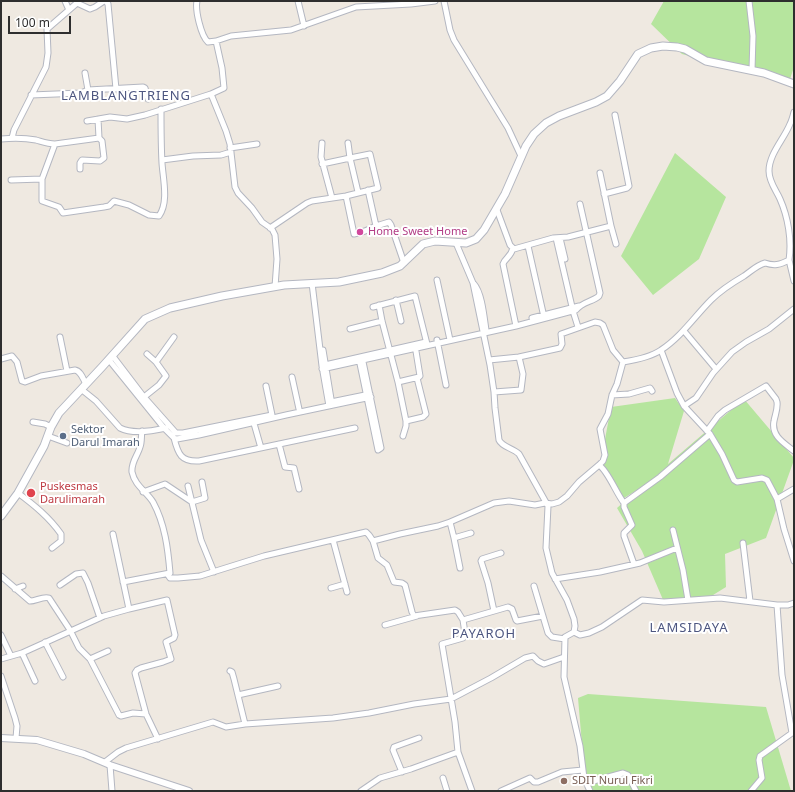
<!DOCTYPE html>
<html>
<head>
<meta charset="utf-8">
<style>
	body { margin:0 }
	#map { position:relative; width:795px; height:792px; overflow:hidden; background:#efe9e1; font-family:"Noto Sans",sans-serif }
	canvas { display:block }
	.frame { position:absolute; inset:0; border:2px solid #2e2e2e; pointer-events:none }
	.scale { position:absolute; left:8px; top:16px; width:63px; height:18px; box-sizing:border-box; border:2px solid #2e2e2e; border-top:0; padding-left:5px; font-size:12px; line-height:14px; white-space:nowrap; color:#2e2e2e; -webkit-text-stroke:3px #fff; paint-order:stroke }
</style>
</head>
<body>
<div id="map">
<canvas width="795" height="792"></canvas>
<div class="frame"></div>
<div class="scale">100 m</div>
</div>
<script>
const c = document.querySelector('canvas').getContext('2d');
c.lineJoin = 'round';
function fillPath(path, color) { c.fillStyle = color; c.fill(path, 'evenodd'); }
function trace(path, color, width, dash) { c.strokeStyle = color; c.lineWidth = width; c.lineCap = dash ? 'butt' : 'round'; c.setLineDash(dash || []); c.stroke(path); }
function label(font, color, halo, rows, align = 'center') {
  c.font = font + ' "Noto Sans",sans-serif'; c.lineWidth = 4; c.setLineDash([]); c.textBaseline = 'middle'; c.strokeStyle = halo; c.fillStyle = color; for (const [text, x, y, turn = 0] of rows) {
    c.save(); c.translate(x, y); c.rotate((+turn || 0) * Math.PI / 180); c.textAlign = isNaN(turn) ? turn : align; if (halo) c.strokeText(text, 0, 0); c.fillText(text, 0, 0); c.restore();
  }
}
fillPath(new Path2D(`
	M664,1H794V67L789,82L682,54L651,24Z
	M675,153L726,197L699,259L653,295L621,256Z
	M675,398L684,411L668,464L744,399L794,458V460L766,538L725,554L726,587L705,600L664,602L642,551L617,508L637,490L624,498L600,466L611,407Z
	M588,694L766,707L791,791H586L578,698Z`), '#b6e59e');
const minor = new Path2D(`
	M65,1L69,10
	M106,1L108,4L116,89
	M197,1C195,10 201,36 208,42L216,41L222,68L224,88L211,94
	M298,1L304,26
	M444,1L450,30L454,40L508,128L521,156
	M749,1L753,36L752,70
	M216,41L231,36L291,30L356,7L411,4L435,1
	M85,73L88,90
	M31,95L81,93L88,90L143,87L145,88L148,99
	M87,121L110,117L127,119L145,115L211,94L226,131L230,144L235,187L238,193L252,208L262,222L272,229L275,235L277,259L275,287
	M12,138L14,130L46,67L48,53L47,29L77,3L90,9L95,7L104,1
	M1,139C13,138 25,138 36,140C43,142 48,144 55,144L99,138L98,119
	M322,143L321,157L332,198
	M230,148L257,144
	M162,160L193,156L221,155L231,152
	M322,164L350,158L348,143
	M80,169V163L82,160L100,161L104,158L102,141L99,138
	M42,179V201L59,207L63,213L104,207L109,206L114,201L129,205L149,215L159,216C169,202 163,179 162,163C161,145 161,127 161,109
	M11,180L42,179L55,144
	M368,190L376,226L389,222L391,225L404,263
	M604,194L627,188L629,186L615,115
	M346,196L354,234L365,231L376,226
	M497,210L510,245L514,249L553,238L568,237L611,226L600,173
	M611,226L616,244
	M270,228L307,203L312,201L346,196L378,188L370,154L350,158L358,192
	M556,238L573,311L578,327
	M560,238L565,259
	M456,243L473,283L490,365L494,392L495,408L499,440C502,447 513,448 519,454L548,506L546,548L552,573L567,600L574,619L575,626L574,632L565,637L564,677L580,746L584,778L590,791
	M528,246L544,317
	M513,248C511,257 505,258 503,264L516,326
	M789,260L794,281
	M437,280L450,340
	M312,283L322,366L329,406
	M474,284C482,293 484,317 486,330
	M396,300L401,321
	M379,305L382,321L398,382L406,421V426L403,436
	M373,307L415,296L427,344
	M532,318L579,306
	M350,329L382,321
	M684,331L716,369
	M60,337L67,371
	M437,340L446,385
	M323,350L332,405
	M661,350L677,393L684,406L710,434L722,454L734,480L737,482L762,478L767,480L777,499
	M112,355L144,397L176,433H183L272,415
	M1,359L12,356L17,362L22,381L25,382L41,376L75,370C81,371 83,379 86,384
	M359,359L378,450L381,448L362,357
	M109,360L164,428L174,438L177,439L199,435L286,415L371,397
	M489,360L519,357L560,348L562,344L561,334L595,322L600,323L603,325L613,350L623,362C636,360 651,357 661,350C681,337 695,316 711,300C721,290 732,283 744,276C750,272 757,265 765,263C774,266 780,265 789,260C792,240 788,217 780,199C776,190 769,182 769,171C769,154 784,139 790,124C792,120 793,116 794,112
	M156,362L174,337
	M325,365L426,342
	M322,369L516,326L576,310C582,302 592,302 599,296L600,293L580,204
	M292,377L299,409
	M398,382L419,377L420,376L415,345
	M266,386L272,415
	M81,389L96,401L120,428C132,434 153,431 166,428
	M494,392L521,390L523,374L519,357
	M612,395L629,394L650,388L652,391
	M144,397L159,385L166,376L156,362L147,354
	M331,402L370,394
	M684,406L696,398L713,373L732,352L746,342L769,329L794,309
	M253,420L261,448
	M406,421L423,417L426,414L417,378
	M33,422L45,424L51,427
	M142,431C141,436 142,442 140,447C138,455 131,462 132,472C135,486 146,491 153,502C165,524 168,549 170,573L168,575L170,578H178L200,576L264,556L366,532L369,535L373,541L378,558L387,565L394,582L402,583L405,585L412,612L414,616L455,610L458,612L463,620L508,607L512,609L516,620L517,621L543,616
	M707,431L718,416L725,410L766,386L776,399L777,402C778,409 775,415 774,421C771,436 784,443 794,451
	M48,436L67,443
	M174,438C178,454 181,462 199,461L355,428
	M279,444L285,467L294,468L299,489
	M599,465L603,461L605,455L600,429L608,414L612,395L617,384L623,362
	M188,486L201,540L214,572
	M794,489L777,499L784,529L794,561
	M143,492L165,484L192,502L205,498L202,482
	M18,493C34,505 49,517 61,534V541L52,548
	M673,530L683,570L688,600
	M471,533L454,538L450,522L494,503L509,501L535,505L545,503L552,504L559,502L567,496L579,482L599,465C608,471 616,493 624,503
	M113,534L129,609
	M454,538L460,568
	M333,540L347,592
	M373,541L400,534L438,526L450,522
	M743,543L750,601
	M634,564L624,536V533L632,525L624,507V503L660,477L710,434
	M1,576L30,601C36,601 43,596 49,598L70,630L79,648L90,659L119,715L121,716L133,713L146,714
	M555,579L600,572L640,563L677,548
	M123,582L170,573
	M60,585L76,574L83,573L88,583L100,618
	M534,586L548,633L552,637L565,639V637
	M331,588L345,584
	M15,589L23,586
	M494,611L488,583L481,561L482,559L501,553
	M385,625L417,616
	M574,632L580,635L589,633L602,627L642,600L664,602L720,598L777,605H788L794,603
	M1,635L11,656
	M45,642L63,677
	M22,653L35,681
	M1,659L22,653L104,616L129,609L167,600L175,635L174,638L166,642L171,659L163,662L141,668L137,670L135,673L146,714L158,739
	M90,659L108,651
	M230,671L232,672L234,679L245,724
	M1,676L15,718L17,726L16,738
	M238,695L278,686
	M458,752L455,722L442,644L463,638L465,633L463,620
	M105,762L118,752L126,748L213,722L226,727L245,724L333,718L369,713L414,704L451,699L491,678L525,658L533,656L538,661L544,664L564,657
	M110,765L112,791
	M402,772L393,750L394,747L419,738
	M443,778L447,791
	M586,783L623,773L628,775L636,791
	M361,791L380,778L411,769L458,752L472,791
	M501,791L530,778L534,782H538L562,772L583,770
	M751,791L762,778L759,760L760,756L792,733L782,675L777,605`);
const tertiary = new Path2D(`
	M1,738L37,740L84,754L110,765L189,791`);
const secondary = new Path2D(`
	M1,516L18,493L44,446L51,427L59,413L102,367L145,319L170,308L222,296L284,285L339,282L382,273L400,266L423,244L435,241L466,243L476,239L484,230L505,194L526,146L534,134L546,123L559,116L596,102L607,96L620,81L638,54L651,48L663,46L677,47L685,49L706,61L764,73L794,84`);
trace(minor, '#b4b7c1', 7);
trace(tertiary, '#b4b7c1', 8);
trace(secondary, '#b4b7c1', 9);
trace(minor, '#fff', 5);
trace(tertiary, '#fff', 6);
trace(secondary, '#fff', 7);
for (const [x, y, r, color] of [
	[360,232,4,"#d1479c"],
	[63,436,4,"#5c6f8a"],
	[31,493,5,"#e0444e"],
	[564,781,4,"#8d6e63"]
]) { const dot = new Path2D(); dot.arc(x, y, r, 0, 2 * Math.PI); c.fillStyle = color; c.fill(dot); trace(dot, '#fff', 1.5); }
label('11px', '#b23c85', '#fff', [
	["Home Sweet Home",368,232]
], 'left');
label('11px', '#4e5e75', '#fff', [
	["Sektor",71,430],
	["Darul Imarah",71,443]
], 'left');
label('11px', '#be3a42', '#fff', [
	["Puskesmas",40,487],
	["Darulimarah",40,500]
], 'left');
label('11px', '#785e54', '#fff', [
	["SDIT Nurul Fikri",572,781]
], 'left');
c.letterSpacing = '1px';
label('13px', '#4d5680', '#fff', [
	["LAMBLANGTRIENG",126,96],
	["LAMSIDAYA",689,628],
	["PAYAROH",484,634]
]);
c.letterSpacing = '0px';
</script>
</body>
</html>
